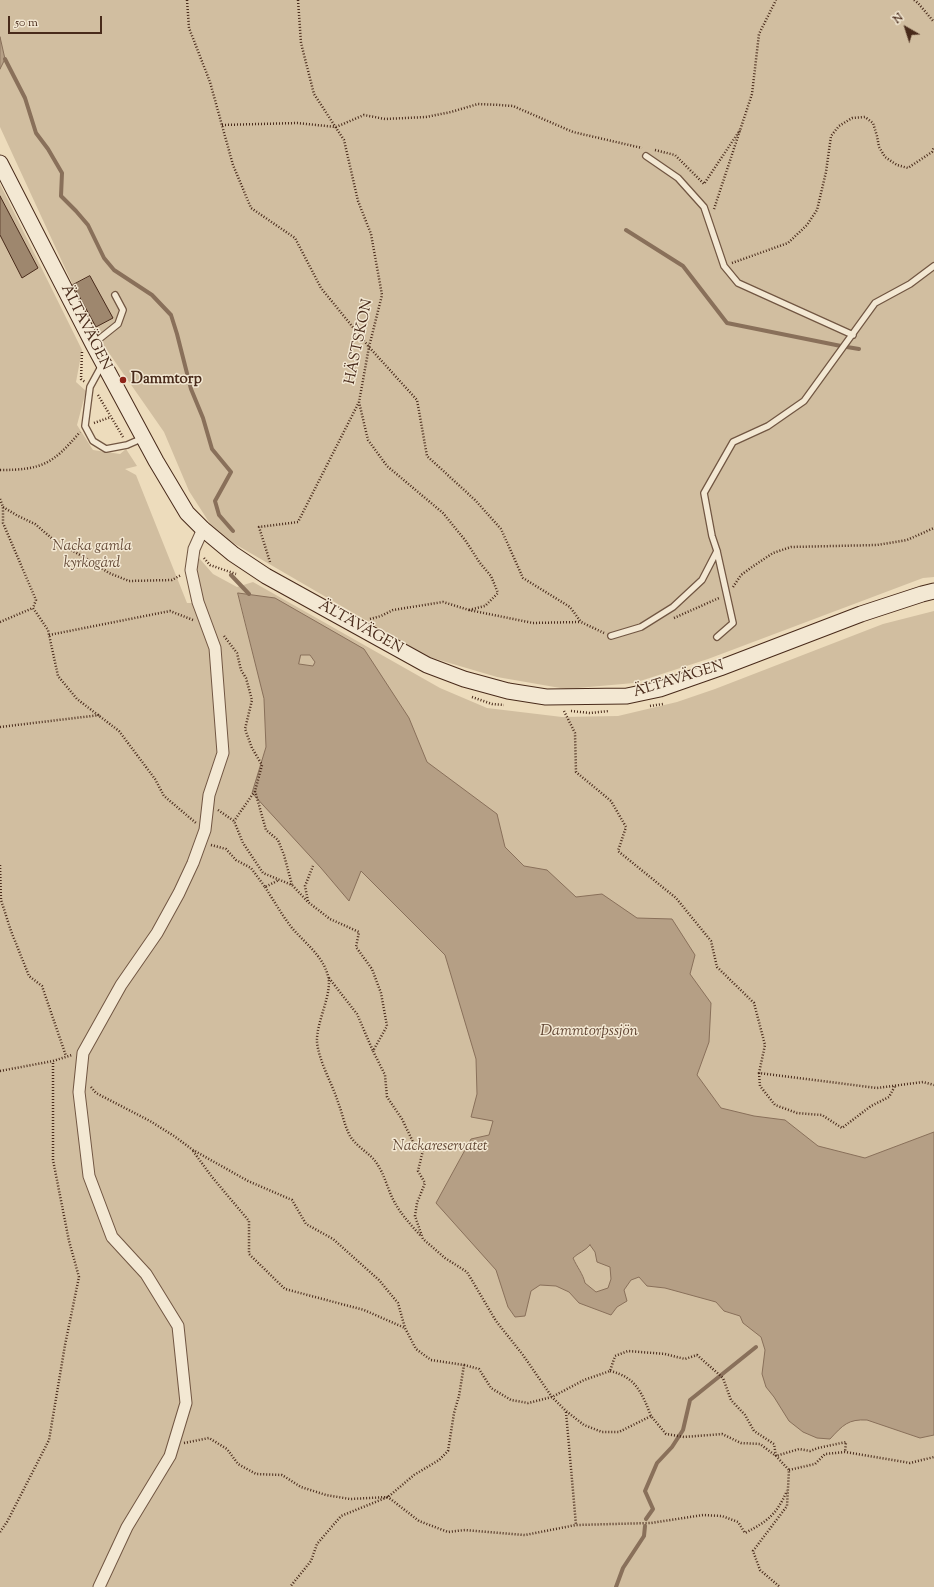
<!DOCTYPE html>
<html>
<head>
<meta charset="utf-8">
<style>
	body { margin:0 }
	#map { position:relative; width:934px; height:1587px; overflow:hidden; background:#eddcbc; font-family:"Sorts Mill Goudy",serif }
	canvas { display:block }
	.north { position:absolute; left:886px; top:8px; width:40px; height:40px; -webkit-text-stroke:3px #f3e8d3; paint-order:stroke; rotate:321deg; font-size:11px; font-weight:700; line-height:16px; text-align:center; color:#482a1a }
	.north::after { content:''; display:block; margin:auto; width:14px; height:18px; background:#482a1a; clip-path:polygon(50% 0,100% 100%,50% 72%,0 100%) }
	.scale { position:absolute; left:8px; top:16px; width:94px; height:18px; box-sizing:border-box; border:2px solid #482a1a; border-top:0; padding-left:5px; font-size:12px; line-height:14px; white-space:nowrap; color:#482a1a; -webkit-text-stroke:3px #f3e8d3; paint-order:stroke }
</style>
</head>
<body>
<div id="map">
<canvas width="934" height="1587"></canvas>
<div class="north">N</div>
<div class="scale">50 m</div>
</div>
<script>
const c = document.querySelector('canvas').getContext('2d');
c.lineJoin = 'round';
function fillPath(path, color) { c.fillStyle = color; c.fill(path, 'evenodd'); }
function trace(path, color, width, dash) { c.strokeStyle = color; c.lineWidth = width; c.lineCap = dash ? 'butt' : 'round'; c.setLineDash(dash || []); c.stroke(path); }
function label(font, color, halo, rows, align = 'center') {
  c.font = font + ' "Sorts Mill Goudy",serif'; c.lineWidth = 3; c.setLineDash([]); c.textBaseline = 'middle'; c.strokeStyle = halo; c.fillStyle = color; for (const [text, x, y, turn = 0] of rows) {
    c.save(); c.translate(x, y); c.rotate((+turn || 0) * Math.PI / 180); c.textAlign = isNaN(turn) ? turn : align; if (halo) c.strokeText(text, 0, 0); c.fillText(text, 0, 0); c.restore();
  }
}
fillPath(new Path2D(`
	M0,0H934V577L923,578L708,659L634,683L566,689L497,677L429,657L216,533L189,491L164,432L95,333L0,127Z
	M0,184L82,350L76,382L86,391L77,425L93,450L120,454L126,449L137,466L125,469L136,475L187,603H192L187,557L192,550L213,574L237,587L253,582L440,688L487,708L562,717L618,716L677,702L715,689L883,624L934,611V1587H0Z`), '#d1bea0');
const water = new Path2D(`
	M0,37L5,59L0,69Z
	M238,593L275,598L364,649L409,718L427,762L497,814L505,847L524,866L547,870L576,897L602,894L637,918L672,919L695,955L690,974L711,1003L709,1042L697,1075L721,1108L754,1116L785,1120L818,1146L865,1158L934,1132V1435L920,1438L867,1420C848,1419 843,1425 830,1439L817,1438L803,1432L789,1421L774,1397L766,1387L762,1374L765,1350L761,1337L743,1323L740,1316L724,1311L716,1302L665,1288L647,1286L639,1277L631,1280L624,1290L627,1301L617,1307L611,1315L579,1303L569,1292L556,1286L540,1285L531,1291L525,1316L515,1317L508,1307L496,1270L436,1203L471,1139L489,1135L493,1121L471,1117L477,1094L476,1059L445,955L361,871L349,901L321,868L252,793L266,747L264,699ZM301,655H310L315,662L313,666L299,664ZM590,1245L595,1252L597,1262L610,1267L611,1279L608,1288L596,1292L585,1283C583,1274 577,1267 573,1258C578,1253 585,1251 590,1245Z`);
fillPath(water, '#b59f85');
trace(water, '#89705a', 1);
trace(new Path2D(`
	M5,59L25,98L36,133L48,149L62,173L61,196L76,211L88,225L104,258L114,270L152,295L171,315L177,334L191,389L203,418L212,449L231,472L215,501L219,515L233,531
	M626,230L683,266L727,323L841,346
	M847,347L859,349
	M231,575L249,594
	M646,1519L653,1509L645,1491L657,1463L672,1447L683,1430L690,1400L756,1347
	M616,1587L623,1568L644,1536L645,1526`), '#89705a', 4);
const building = new Path2D(`
	M0,196L38,268L22,278L0,235Z
	M90,276L113,318L96,327L73,285Z`);
fillPath(building, '#9e876e');
trace(building, '#482a1a', 1);
const service = new Path2D(`
	M646,156L678,178L704,207L724,266L738,283L853,335
	M93,344L118,324L123,310L115,295
	M102,365L90,387L85,426L93,441L106,449L127,445L143,438
	M611,636L641,627L673,607L702,580L717,551
	M717,637L733,623L717,551L712,536L704,493L733,442L768,426L804,401L875,303L910,284L934,266`);
const minor = new Path2D(`
	M99,1587L127,1527L170,1456L186,1403L178,1326L146,1274L112,1237L89,1176L79,1092L83,1053L121,985L157,933L179,893L193,863L205,830L209,795L223,753L215,648L198,602L191,570L194,549L203,529`);
const secondary = new Path2D(`
	M0,163L93,344L156,461L187,513L203,529L233,554L266,576L427,665L464,679L508,691L546,697L627,696L660,689L720,668L861,614L922,594L934,591`);
trace(service, '#715642', 8);
trace(minor, '#715642', 13);
trace(secondary, '#482a1a', 17);
trace(new Path2D(`
	M187,0L189,28L210,82L233,165L251,208L295,238L321,288L369,347L417,400L427,456L475,500L501,529L523,578L570,607L581,622L604,633
	M298,0L301,43L314,94L344,140L358,201L371,234L382,295L369,347L359,402L368,440L387,466L443,513L465,540L480,563L491,576L498,593L485,606L469,610
	M914,0L918,3L934,22
	M222,125L297,123L336,127L364,115L385,119L426,117L451,112L478,104L500,105L513,106L573,132L642,148
	M655,150L675,155L704,184L740,130
	M714,209L752,94L759,34L776,0
	M732,263L788,243L807,225L817,210L826,172L831,136L839,126L852,118L865,117L873,123L877,136L879,147L885,157L897,165L908,168L932,152L934,147
	M82,352L81,379L85,382
	M98,395L123,437
	M94,423L111,417
	M0,470C42,470 53,464 80,432
	M0,499L3,507V523L36,600L33,608L48,630L58,676L77,699L119,731L155,779L164,796L196,823
	M3,507L18,516L35,524L55,541L89,560L109,573L129,581L172,580L181,575
	M204,558L210,565L236,574
	M270,562L259,527L298,522L359,402
	M733,587L741,575L752,567L773,553L791,547L877,545L907,540L934,528
	M674,618L719,598
	M370,619L381,616L393,610L443,602L469,610L533,623L580,622
	M0,622L33,608
	M49,635L170,611L193,620
	M224,636L237,653L241,670L246,678L252,700L245,729L252,748L262,765L255,791L234,821
	M472,697L492,704L504,705
	M650,706L663,704
	M564,711L575,733L576,772L611,801L626,827L618,851L676,898L711,941L717,967L754,1003L765,1045L759,1073L877,1088L923,1082L934,1085
	M571,711L590,713L609,711
	M0,727L100,715
	M255,791L266,830L278,840L284,855L292,885
	M218,810L234,821L243,843L263,873L292,885L308,902L330,919L359,932L356,947L372,969L381,993L387,1026L373,1051L385,1075L387,1097L402,1119L413,1142L423,1150L418,1171L425,1183L417,1203L415,1216L423,1239L445,1258L467,1272L496,1321L523,1355L552,1397L566,1411L584,1425L602,1432H619L651,1416L666,1434L684,1437L722,1434L741,1443L760,1444L776,1456L789,1470L787,1506L753,1551L760,1570L780,1587
	M211,845L226,849L236,860L251,868L265,887L279,880
	M0,865L1,900L11,931L29,976L42,986L66,1056
	M265,887C274,901 282,915 292,928C305,943 323,956 328,976C333,993 316,1022 317,1042C319,1062 332,1083 338,1102C342,1112 344,1124 349,1134C356,1148 372,1153 379,1167C384,1175 387,1186 391,1195C398,1211 409,1223 421,1236
	M308,901L305,886L313,866
	M329,978L357,1014L373,1051
	M0,1071L53,1061L72,1055
	M759,1073L760,1086L775,1105L797,1113L822,1115L842,1128L871,1106L889,1097L895,1086
	M91,1087L96,1093L150,1121L174,1136L193,1150L248,1181L292,1200L306,1224L333,1239L379,1280L398,1303L405,1328L416,1349L431,1360L464,1365L459,1396L454,1413L448,1451L439,1460L414,1475L388,1497L341,1516L317,1544L311,1561L290,1587
	M193,1151L212,1177L249,1221V1254L285,1289L364,1310L405,1328
	M464,1365L479,1369L491,1388L511,1400L528,1403L552,1397L584,1380L610,1371L615,1356L628,1351L665,1354L685,1359L697,1355L723,1378L731,1400L745,1415L754,1431L774,1444L776,1456L799,1449L810,1451L818,1448L846,1442L845,1452
	M610,1371C636,1377 642,1393 651,1416
	M566,1412L576,1525
	M184,1443L209,1438L227,1449L238,1464L256,1474L282,1475L301,1487L326,1495L350,1499L388,1497L419,1521L448,1532L465,1530L525,1535L576,1525L651,1523L703,1515L722,1516L738,1522L745,1533C768,1521 776,1515 787,1491
	M789,1470L815,1464L825,1454L845,1452L910,1463L934,1457
	M0,1532L7,1522L49,1440L65,1345L79,1277L69,1241L53,1160V1061`), '#482a1a', 2.5, [1, 2]);
trace(service, '#f3e8d3', 5.5);
trace(minor, '#f3e8d3', 11);
trace(secondary, '#f3e8d3', 15);
for (const [x, y, r, color] of [
	[123,380,4,"#8f2418"]
]) { const dot = new Path2D(); dot.arc(x, y, r, 0, 2 * Math.PI); c.fillStyle = color; c.fill(dot); trace(dot, '#f3e8d3', 1.5); }
label('15px', '#482a1a', '#f3e8d3', [
	["ÄLTAVÄGEN",85,328,63],
	["HÄSTSKON",360,342,-78],
	["ÄLTAVÄGEN",360,628,29],
	["ÄLTAVÄGEN",679,680,-17]
]);
label('bold 15px', '#482a1a', '#f3e8d3', [
	["Dammtorp",131,380]
], 'left');
label('italic 15px', '#634835', '#f3e8d3', [
	["Nacka gamla",92,547],
	["kyrkogård",92,564],
	["Nackareservatet",440,1147]
]);
label('italic 16px', '#634735', '#f3e8d3', [
	["Dammtorpssjön",589,1032]
]);
</script>
</body>
</html>
